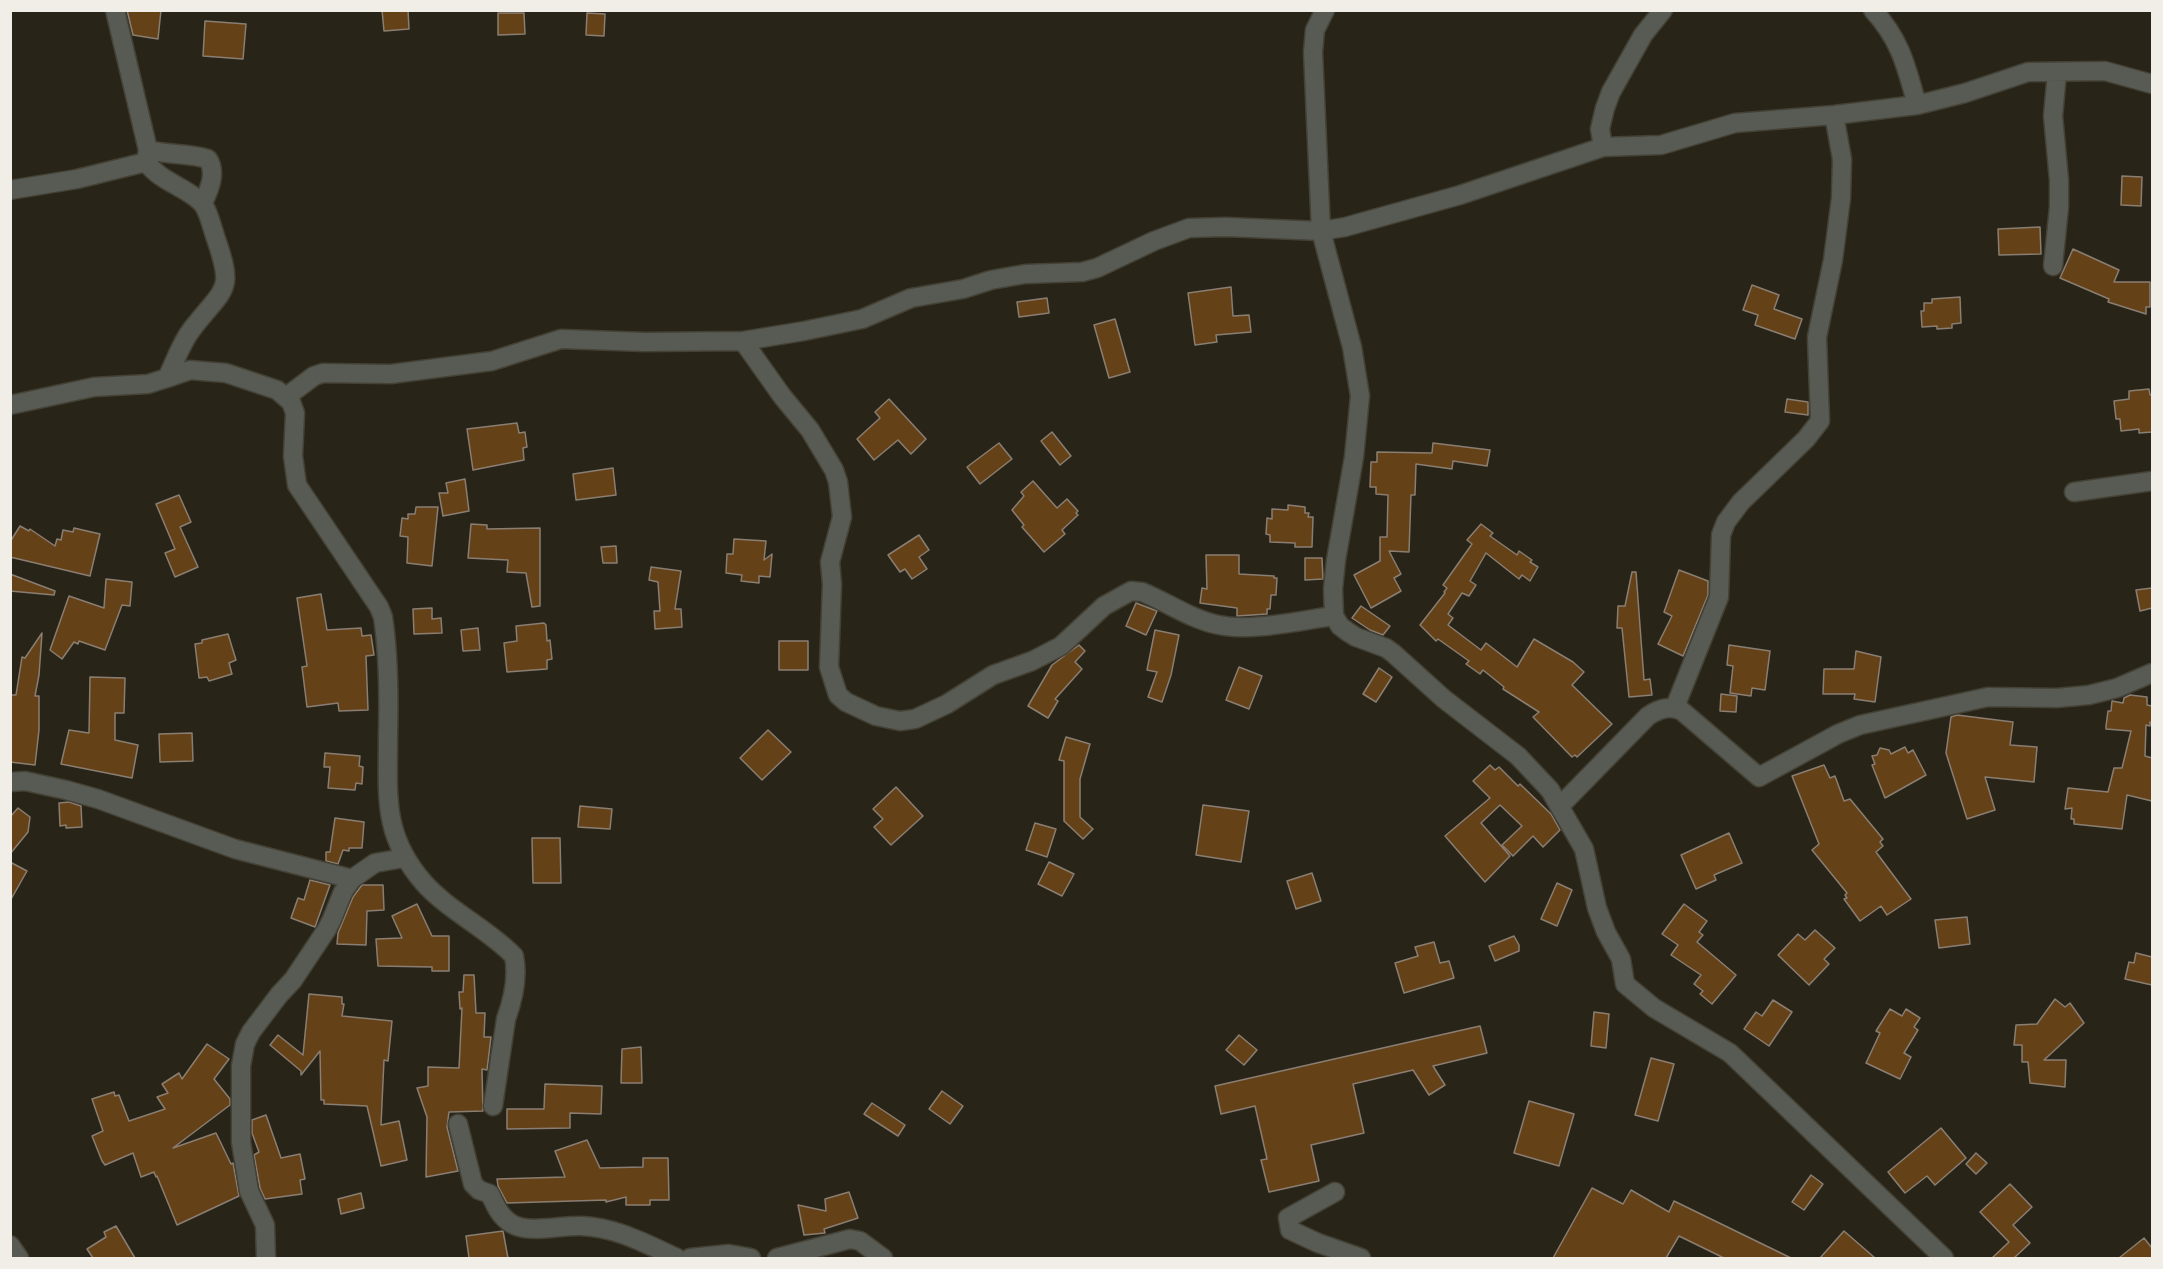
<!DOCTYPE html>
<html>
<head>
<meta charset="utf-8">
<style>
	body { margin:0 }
	#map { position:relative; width:2163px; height:1269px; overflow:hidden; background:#282518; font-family:"Roboto Serif",serif }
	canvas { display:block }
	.frame { position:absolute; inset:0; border:12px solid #f0eee6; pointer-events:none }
</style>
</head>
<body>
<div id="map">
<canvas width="2163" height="1269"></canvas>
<div class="frame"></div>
</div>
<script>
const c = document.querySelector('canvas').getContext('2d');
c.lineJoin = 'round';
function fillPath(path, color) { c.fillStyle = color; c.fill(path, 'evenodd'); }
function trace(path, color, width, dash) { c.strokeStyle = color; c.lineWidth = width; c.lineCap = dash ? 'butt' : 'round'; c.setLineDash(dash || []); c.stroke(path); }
const building = new Path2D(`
	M161,10L158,39L133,35L127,10Z
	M382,10H408L409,29L384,31Z
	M498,13H524L525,34L498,35Z
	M587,13L605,14L604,36L586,35Z
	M205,21L246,24L243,59L203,56Z
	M2122,176L2142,177L2141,206L2121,205Z
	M2040,227L2041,254L1999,255L1998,229Z
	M2073,249L2119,270L2114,282H2150V307H2146V314L2108,302L2109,299L2060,278Z
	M1752,285L1779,295L1774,309L1802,319L1795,339L1755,325L1758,315L1743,310Z
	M1231,287L1233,316L1249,315L1251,332L1216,335L1217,342L1195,345L1188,293Z
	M1960,297L1961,323L1952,324V328L1937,329V326L1922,327L1921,311H1924V303H1932V299Z
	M1047,298L1049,313L1019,317L1017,302Z
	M1115,319L1130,372L1109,378L1094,325Z
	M2149,389L2150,395H2152V432L2139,433V429L2121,431L2120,419H2116L2114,401L2129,399V391Z
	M889,399L926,439L911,454L898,440L874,460L857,439L880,418L875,412Z
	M1787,399L1808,402V415L1785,412Z
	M517,423L519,433L525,432L527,447L523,448L524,460L473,470L467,429Z
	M1052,432L1071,456L1060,465L1041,441Z
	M999,443L1012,459L980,484L967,467Z
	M1433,443L1490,450L1487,466L1453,461L1452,469L1416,464L1415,495H1411L1409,552L1389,551L1401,574L1394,578L1401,591L1371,608L1354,575L1380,561V537H1387L1388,495L1376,494V487H1370L1371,462H1377V452L1432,453Z
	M613,468L616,495L576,500L573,474Z
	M465,479L469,511L443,516L439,493H448L446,483Z
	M1033,481L1057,508L1067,499L1078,511L1076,513L1078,515L1062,530L1065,534L1044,552L1022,527L1024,525L1012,510L1024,496L1021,492Z
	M179,495L191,522L180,527L198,567L175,577L165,553L175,549L156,504Z
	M1288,505L1305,507V513H1309L1308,517H1313L1312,547H1295V543L1270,542V535L1266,534L1267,518L1272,519V509L1288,510Z
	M416,507H438L432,566L407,563L408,537L400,536L402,518L408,519V514H415Z
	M471,524L487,525V529L540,528V606L532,607L526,573L507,572L508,560L468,558Z
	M1481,524L1493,533L1490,536L1517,555L1519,551L1532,560L1530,562L1538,567L1530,581L1522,575L1519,579L1486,553L1470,581L1476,585L1469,596L1462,593L1448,614L1453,618L1448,625L1481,650L1486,643L1517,667L1534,639L1573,662L1584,672L1572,685L1612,724L1577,757L1575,755L1572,757L1533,717L1539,712L1503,689L1504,687L1483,670L1480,674L1466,664L1469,661L1438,639L1436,641L1420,625L1445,593L1444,592L1447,588L1443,585L1472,544L1467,540Z
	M20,526L29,531L30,529L55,546L57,539L61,540L63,530L73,532L74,528L100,534L90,576L10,557V542Z
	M919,535L929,550L919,557L927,569L912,579L905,569L900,572L888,555Z
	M734,539L766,541L764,560L772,554L770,577L759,576V583L741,581L742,575L726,573L727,554H733Z
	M616,546L617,563H603L601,547Z
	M1206,555H1239V574L1274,576V578H1277L1276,595H1271L1270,609H1267V614L1237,616V608L1200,603L1202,588L1207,589Z
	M1305,558H1322L1323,579L1305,580Z
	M651,567L681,571L675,609H681L682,627L655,629L654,611H660L658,582L649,580Z
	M1679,570L1708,581V595L1683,656L1658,644L1672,616L1664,612Z
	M1632,572H1636L1644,680L1650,679L1652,695L1629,697L1622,628H1617L1618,606H1625Z
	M10,574L55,591L54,595L10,591Z
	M106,579L132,582L130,606L122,605L105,650L79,641L78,644L74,642L62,659L50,650L69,596L104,608Z
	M2152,588V608L2140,611L2136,590Z
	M321,594L327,630L361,628L362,636L371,635L374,655L366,656L368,710L339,711L338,703L307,707L302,667L307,666L297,598Z
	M1136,603L1157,611L1146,635L1126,626Z
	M1361,606L1390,626L1383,635L1370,630L1352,618Z
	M432,608V619L441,618L442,633L414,634L413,609Z
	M544,623L546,625L547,641L550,640L552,659L547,660V669L507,672L504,643L517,641L516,626Z
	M478,628L480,650L463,651L461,630Z
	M1155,630L1179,635L1171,675L1162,702L1148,697L1157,672L1147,670Z
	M42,633L39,675L35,696H39V730L35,765L10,762V695H16L22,657L25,658Z
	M228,634L236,660L229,663L232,674L209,681L207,677L199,678L195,644L202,643V640Z
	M779,641H808V670H779Z
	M1079,645L1085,651L1075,662L1082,669L1055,699L1058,701L1048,718L1028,706L1052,665Z
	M1729,645L1770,651L1765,690L1752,688L1751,696L1730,693L1733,666L1727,665Z
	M1856,651L1881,657L1875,702L1854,699L1855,694H1823L1824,669H1854Z
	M1239,667L1262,676L1249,709L1226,700Z
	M1379,668L1392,677L1376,702L1363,694Z
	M90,677L125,678L124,713H115V740L138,745L132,778L61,764L69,730L89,733Z
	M1721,694L1737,696L1736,712L1720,711Z
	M2130,695L2147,697V705L2152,706V723L2150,722V726L2146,725L2145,756L2152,758V801L2127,795L2122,829L2074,824V819H2071L2072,808L2065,809L2068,788L2108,792L2114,768H2122L2131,731L2106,729V726L2108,711H2111L2112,701L2123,703L2124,698Z
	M1957,715L2013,722L2010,745L2037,747L2034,782L1985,777L1995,810L1967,819L1946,753L1951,717Z
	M768,730L791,752L762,780L740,758Z
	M192,733L193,761L160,762L159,734Z
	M1066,737L1090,744L1080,779V817L1093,829L1083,839L1064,821V761L1059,760Z
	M1905,747L1908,753L1913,750L1926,775L1885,798L1872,765L1875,764L1872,756L1877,755L1880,748L1889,750L1891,754Z
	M325,753L360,756L359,766L363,767L362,784L356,783L355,790L328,788L330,767H324Z
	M1490,765L1495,770L1499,767L1518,786L1520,784L1551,814L1560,830L1543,847L1533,836L1513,856L1502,845L1522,826L1500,805L1481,823L1510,856L1485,882L1445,836L1490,798L1473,781Z
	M1824,765L1830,778L1835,776L1844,801L1850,799L1883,839L1880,842L1883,846L1876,852L1911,899L1887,915L1881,906L1860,921L1844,899L1847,898L1845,895L1847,893L1812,850L1819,844L1792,776Z
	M896,787L923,816L891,845L874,827L883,819L873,809Z
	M69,802L81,806L82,827L66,828V825L60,826L59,803Z
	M1203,805L1249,811L1241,862L1196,855Z
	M580,806L612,809L610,829L578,827Z
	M18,808L30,817L28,832L10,854V817Z
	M335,818L364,822L362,848H349V851L343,850L338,864L326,861V852H330Z
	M1035,823L1056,829L1047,857L1026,850Z
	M1729,833L1742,863L1714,875L1716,880L1696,889L1681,855Z
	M532,838H560L561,883H533Z
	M10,862L27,871L10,901Z
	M1049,862L1074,874L1062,896L1038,884Z
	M1312,873L1321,901L1296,909L1287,881Z
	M310,880L330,885L315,927L291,918L298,898L304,900Z
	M1557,883L1572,890L1557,926L1541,919Z
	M362,885H383L384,910L367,911L366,945L337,944L338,933L353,897Z
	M417,904L432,936H449V971H432V967L378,966L376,939L402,938L392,916Z
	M1684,904L1707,921L1699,932L1703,935L1697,942L1736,975L1712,1004L1700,994L1703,991L1694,984L1701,975L1671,955L1678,945L1662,934Z
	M1967,917L1970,944L1939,948L1935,920Z
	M1815,930L1835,948L1824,959L1829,964L1809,985L1778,955L1798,934L1805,940Z
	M1514,936L1519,945V951L1495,961L1489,946Z
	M1434,942L1440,963L1449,961L1454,978L1404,993L1395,963L1418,956L1415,947Z
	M2136,953L2152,957V985L2125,979L2129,962L2134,963Z
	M464,975H474L476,1013H485L484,1037H491L487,1070L482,1069L483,1111L449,1112L447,1127L458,1171L426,1177L427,1117L417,1088L428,1086V1067L459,1068L462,1008L460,1009L459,992H463Z
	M309,994L342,997V1004H344L342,1016L392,1021L388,1061L384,1060L381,1125L399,1121L407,1160L381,1166L367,1106L324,1104V1100H321L320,1051L301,1075V1071L270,1045L278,1035L303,1055Z
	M2055,999L2065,1007L2070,1003L2084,1023L2044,1060H2066L2065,1087L2030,1083L2028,1062H2022V1045H2014L2016,1025L2037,1024Z
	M1773,1000L1792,1012L1769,1046L1744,1029L1756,1012L1762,1016Z
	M1890,1009L1902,1016L1906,1009L1920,1018L1914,1027L1918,1030L1904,1053L1911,1057L1900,1079L1866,1063L1880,1033L1876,1031Z
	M1594,1012L1609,1014L1606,1048L1591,1046Z
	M1480,1026L1487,1053L1433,1066L1445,1085L1429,1095L1413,1070L1353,1084L1364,1133L1311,1145L1319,1181L1269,1192L1261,1160L1267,1159L1255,1106L1221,1114L1215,1086Z
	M1239,1035L1257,1050L1244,1065L1226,1050Z
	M207,1044L229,1059L214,1079L230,1099V1105L173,1148L216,1133L231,1164L233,1163L239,1196L177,1225L157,1176L156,1177L154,1172L141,1177L133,1153L105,1165L102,1161L92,1136L103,1131L92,1099L114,1092L115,1096L119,1095L129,1121L165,1109L157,1097L168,1093L162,1084L179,1073L182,1079Z
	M641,1047L642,1083H621L622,1049Z
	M1651,1058L1674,1064L1658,1121L1635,1115Z
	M545,1084L602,1086L601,1114L570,1113V1128L507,1129V1109H544Z
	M942,1091L963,1106L950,1124L929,1109Z
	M1529,1101L1574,1114L1559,1166L1514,1153Z
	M872,1103L905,1125L898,1136L864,1114Z
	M266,1115L281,1158L300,1154L305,1179L300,1180L302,1194L265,1199L260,1188L254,1155L259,1152L252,1133V1120Z
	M1941,1128L1966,1158L1935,1185L1927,1176L1905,1193L1888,1172Z
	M587,1140L600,1168L643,1167V1158H668L669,1200H650V1205H626V1197L606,1202V1200L507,1203L498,1186L497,1179L565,1177L555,1151Z
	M1976,1153L1987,1163L1976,1174L1966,1164Z
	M1811,1175L1823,1184L1804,1210L1792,1202Z
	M2010,1184L2032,1207L2013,1225L2030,1243L2014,1258H1992L2009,1242L1980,1212Z
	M1592,1188L1623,1204L1631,1190L1669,1212L1674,1201L1791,1258H1724L1679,1236L1666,1258H1553Z
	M849,1192L858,1218L824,1229L825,1233L804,1235L798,1205L826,1211L825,1199Z
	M361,1193L364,1208L341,1214L338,1199Z
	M116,1226L135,1258H93L87,1249L106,1237L104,1232Z
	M503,1231L508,1258H469L466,1236Z
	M1844,1231L1875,1258H1820Z
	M2144,1238L2152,1248V1258H2119Z`);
fillPath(building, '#654117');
trace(building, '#8a7e73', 1.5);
const street = new Path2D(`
	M115,10L148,150L146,162
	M1325,10L1315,30L1313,52L1321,231L1352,347L1360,396L1354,457L1336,560L1333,589L1334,616L1340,626L1348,632L1356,637L1386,648L1393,653L1444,699L1518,756L1550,790L1584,849L1597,908L1606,932L1621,959L1625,984L1654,1008L1730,1053L1944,1258
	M1873,10C1901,41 1906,66 1917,105
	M1603,147L1600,129L1605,108L1611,92L1643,35L1663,10
	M148,150C168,155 189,153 208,159C217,173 209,190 203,203
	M10,190L77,179L146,162C161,182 184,186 201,202C208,209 212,227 215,236C235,293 225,286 192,329C181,343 175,362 167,378L148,384L94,387L10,405
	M2053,266L2059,207V180L2053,116L2057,73
	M743,341L782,396L810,430L834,470L838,482L842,517L830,562L832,584L829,667L838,695L846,702L876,716L900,721L915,719L947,704L993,675L1032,661L1061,646L1104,606L1131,591L1142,592C1167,602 1192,620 1219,625C1251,632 1301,620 1334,616
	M167,378L190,370L226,373L277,390L291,402L295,413L293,456L297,485L379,607L383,617C389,657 389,697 388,736C388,796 382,835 424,883C450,912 487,928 514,956C518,976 513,1000 506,1019L493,1106
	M286,397L314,376L323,373L391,374L492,361L561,339L645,342L743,341L804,331L862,319L911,298L963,289L991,280L1025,274L1082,272L1097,268L1154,241L1189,228L1226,227L1321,231L1345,227L1460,195L1603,147L1661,145L1735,123L1834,115L1917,105L1965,93L2028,72L2105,71L2152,84
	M2074,492L2152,481
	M1675,707L1719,597L1721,535L1726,522L1741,502L1806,439L1820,421L1817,337L1833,260L1841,198L1842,159L1834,115
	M10,782L25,781L66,790L98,799L235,849L352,879
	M1560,806L1648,716C1659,709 1669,705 1682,711L1759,777L1838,734L1860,725L1988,697L2057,698L2089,695L2117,688L2152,673
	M458,1124L473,1184L479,1190L490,1194C495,1205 500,1217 512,1224C529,1234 561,1225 581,1226C616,1227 646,1244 677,1258
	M1335,1192L1288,1218L1290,1230L1318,1243L1361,1258
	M10,1245L19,1258
	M266,1258L265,1225L249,1191L241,1142V1066L245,1044L251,1032L279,995L293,980L327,929L332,919L343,892L352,879L375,863L404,858
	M690,1258L729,1254L751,1258
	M777,1258L850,1239L860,1241L883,1258`);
trace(street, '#444135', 21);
trace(street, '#585a54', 18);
</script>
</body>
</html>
